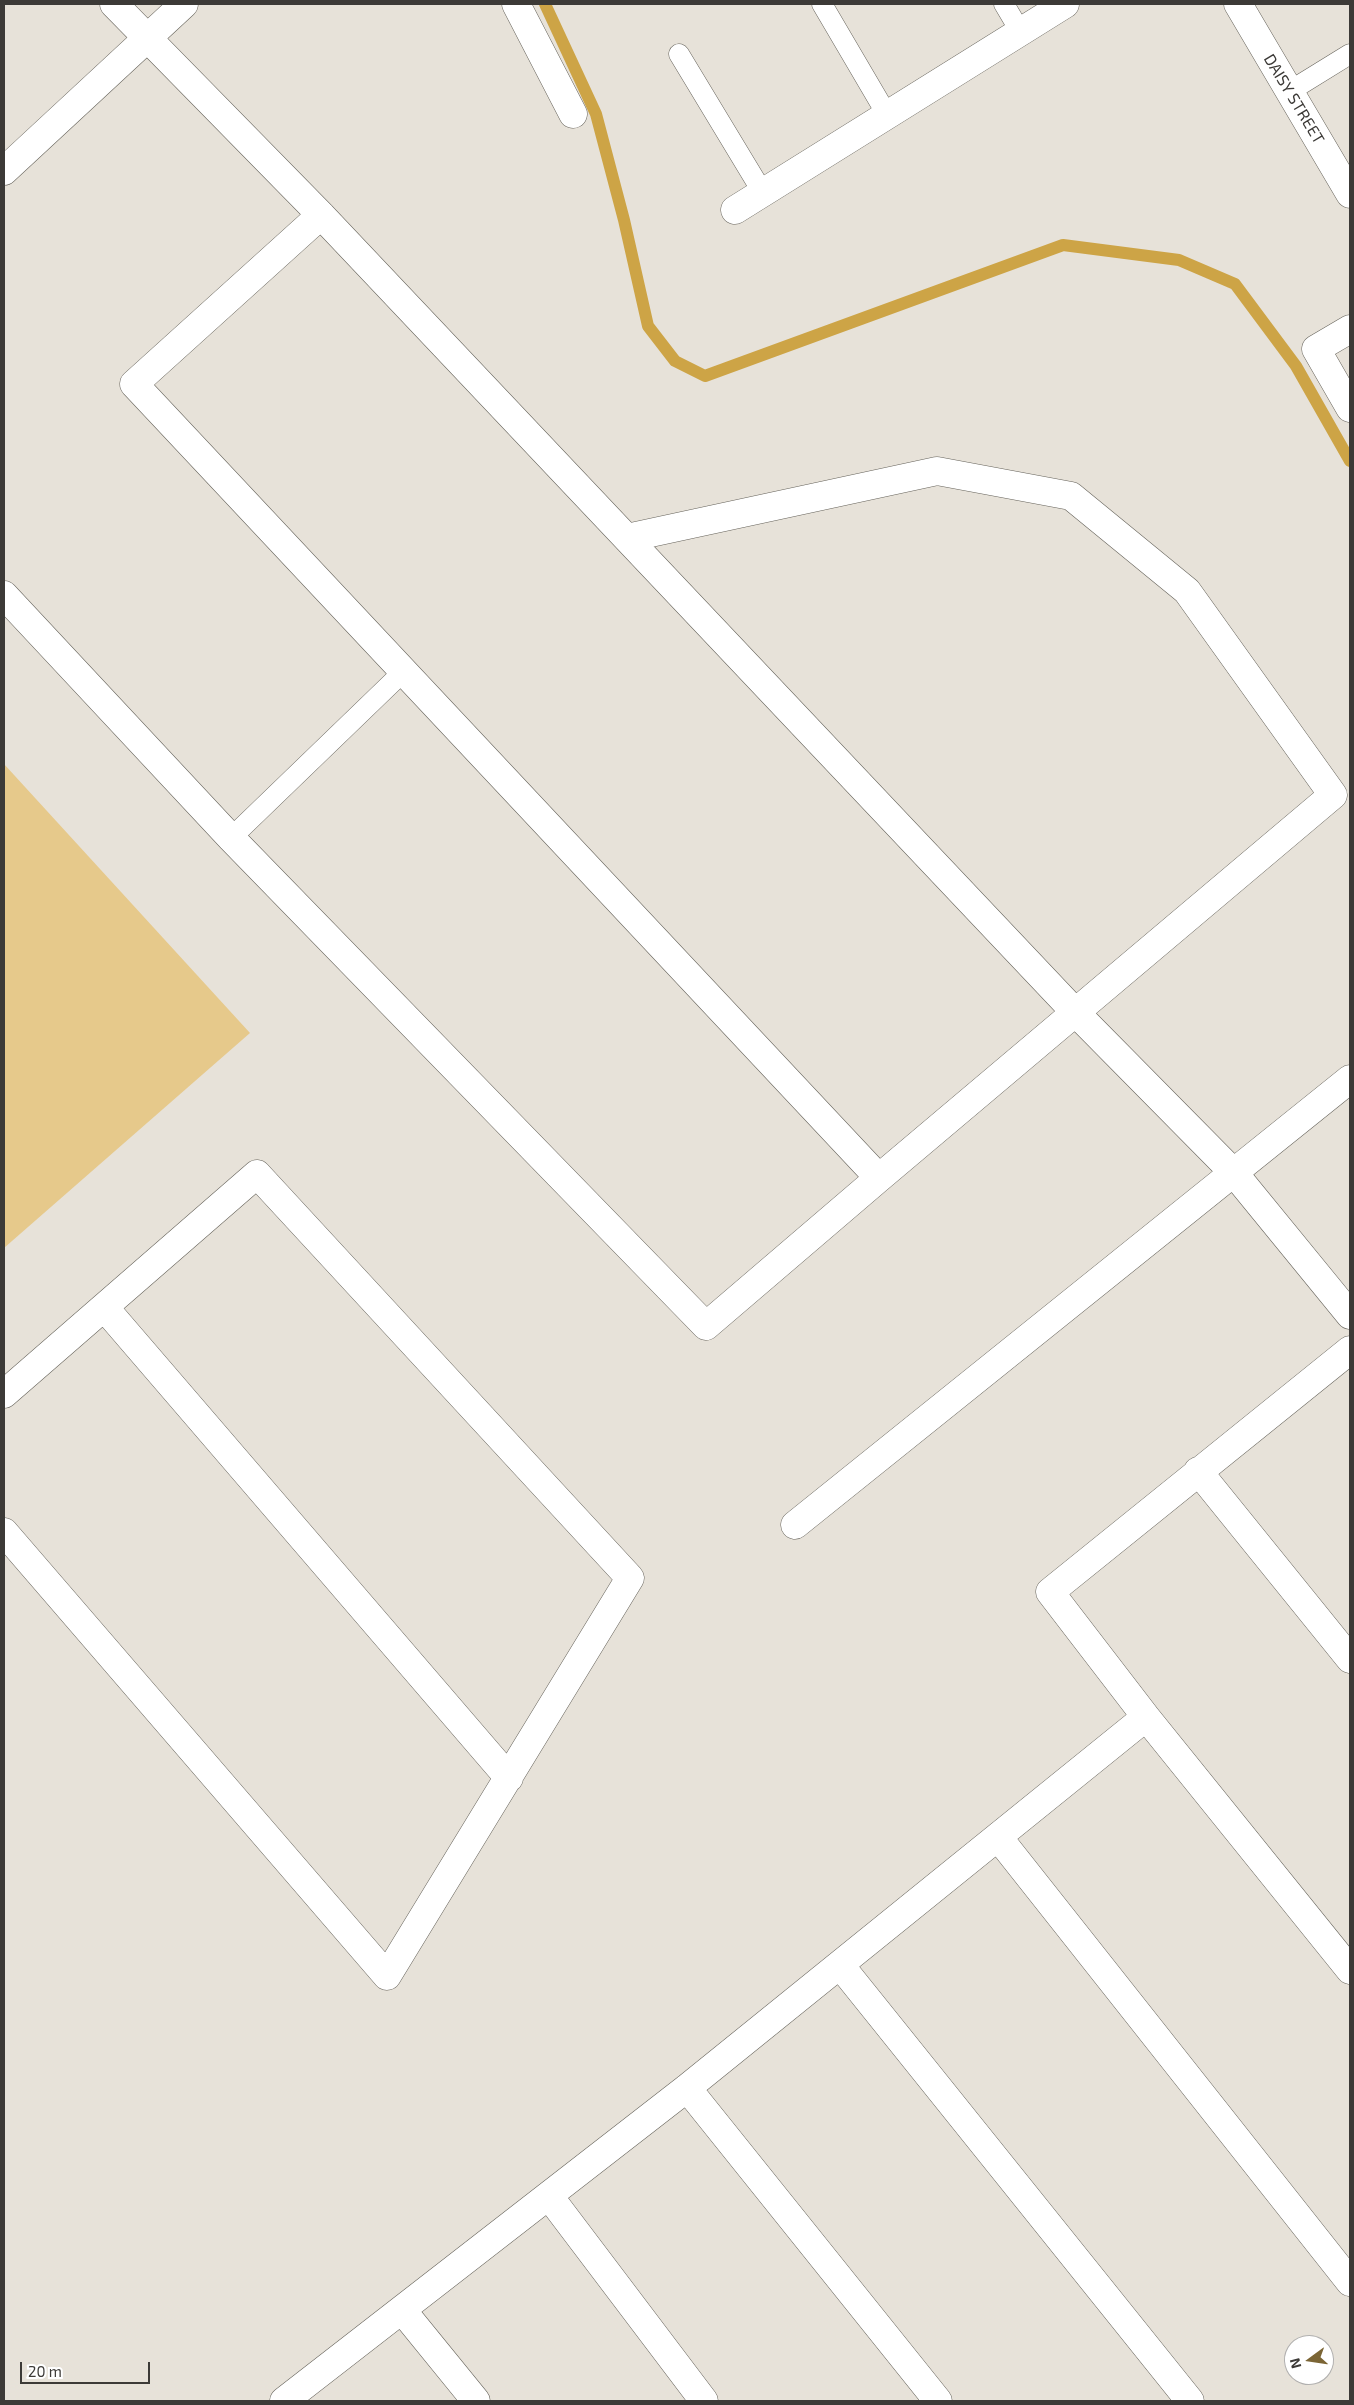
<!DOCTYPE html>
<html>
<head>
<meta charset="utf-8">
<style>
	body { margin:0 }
	#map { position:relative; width:1354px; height:2405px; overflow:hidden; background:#e7e2d9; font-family:"Exo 2",sans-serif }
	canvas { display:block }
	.frame { position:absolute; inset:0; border:5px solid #3c3a37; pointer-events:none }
	.north { position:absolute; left:1284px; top:2335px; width:50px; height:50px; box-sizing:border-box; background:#fff; border:1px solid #b1b0af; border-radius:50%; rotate:256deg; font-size:14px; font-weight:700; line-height:20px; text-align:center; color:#3c3a37 }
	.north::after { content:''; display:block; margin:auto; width:18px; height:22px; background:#7b6535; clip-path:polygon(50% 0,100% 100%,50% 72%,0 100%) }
	.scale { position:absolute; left:20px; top:2362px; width:130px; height:22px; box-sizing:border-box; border:2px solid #3c3a37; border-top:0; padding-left:6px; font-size:15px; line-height:18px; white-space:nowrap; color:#3c3a37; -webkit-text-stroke:4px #fff; paint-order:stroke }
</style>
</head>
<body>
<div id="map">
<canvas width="1354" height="2405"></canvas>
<div class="frame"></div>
<div class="north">N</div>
<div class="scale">20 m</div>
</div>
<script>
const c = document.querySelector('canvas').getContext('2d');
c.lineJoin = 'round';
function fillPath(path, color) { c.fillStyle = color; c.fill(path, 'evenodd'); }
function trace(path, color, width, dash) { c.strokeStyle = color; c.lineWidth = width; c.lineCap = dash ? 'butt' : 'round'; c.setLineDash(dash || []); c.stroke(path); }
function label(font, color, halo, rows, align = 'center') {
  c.font = font + ' "Exo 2",sans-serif'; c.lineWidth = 5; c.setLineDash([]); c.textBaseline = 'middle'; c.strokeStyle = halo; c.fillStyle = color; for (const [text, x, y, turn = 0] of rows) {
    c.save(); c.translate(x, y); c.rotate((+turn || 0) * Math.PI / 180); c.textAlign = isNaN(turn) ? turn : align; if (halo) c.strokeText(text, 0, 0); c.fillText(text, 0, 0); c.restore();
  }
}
fillPath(new Path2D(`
	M4,764L250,1033L4,1248Z`), '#e6c98b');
trace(new Path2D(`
	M545,4L596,114L624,220L648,326L675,361L705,376L1063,245L1179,260L1235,284L1296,366L1350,461`), '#cda446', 12);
const lane = new Path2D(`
	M822,4L886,113
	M1004,4L1020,31
	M679,54L763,193
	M1290,91L1350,54
	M231,838L404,671`);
const street = new Path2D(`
	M114,4L321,215L1076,1013L1234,1173L1350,1315
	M516,4L573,114
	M1238,4L1350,194
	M4,171L184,4
	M735,210L1065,4
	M321,215L134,384L879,1178
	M1350,329L1316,349L1350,408
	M4,595L231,838L706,1326L879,1178L1333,795L1187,591L1071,496L937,471L627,538
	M104,1307L509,1778
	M1350,1350L1050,1592L1146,1717L1350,1970
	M4,1394L257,1174L630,1578L387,1976L4,1532
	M1198,1471L1350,1659
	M795,1525L1350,1079
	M998,1837L1350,2282
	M840,1965L1190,2401
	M687,2088L938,2401
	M549,2196L704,2401
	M402,2310L476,2401
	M284,2401L687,2088L1146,1717`);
trace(lane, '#66635b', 21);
trace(street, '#66635b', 29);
trace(lane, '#fff', 20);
trace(street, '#fff', 28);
label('16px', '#3c3a37', '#fff', [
	["DAISY STREET",1294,99,59]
]);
</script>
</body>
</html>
